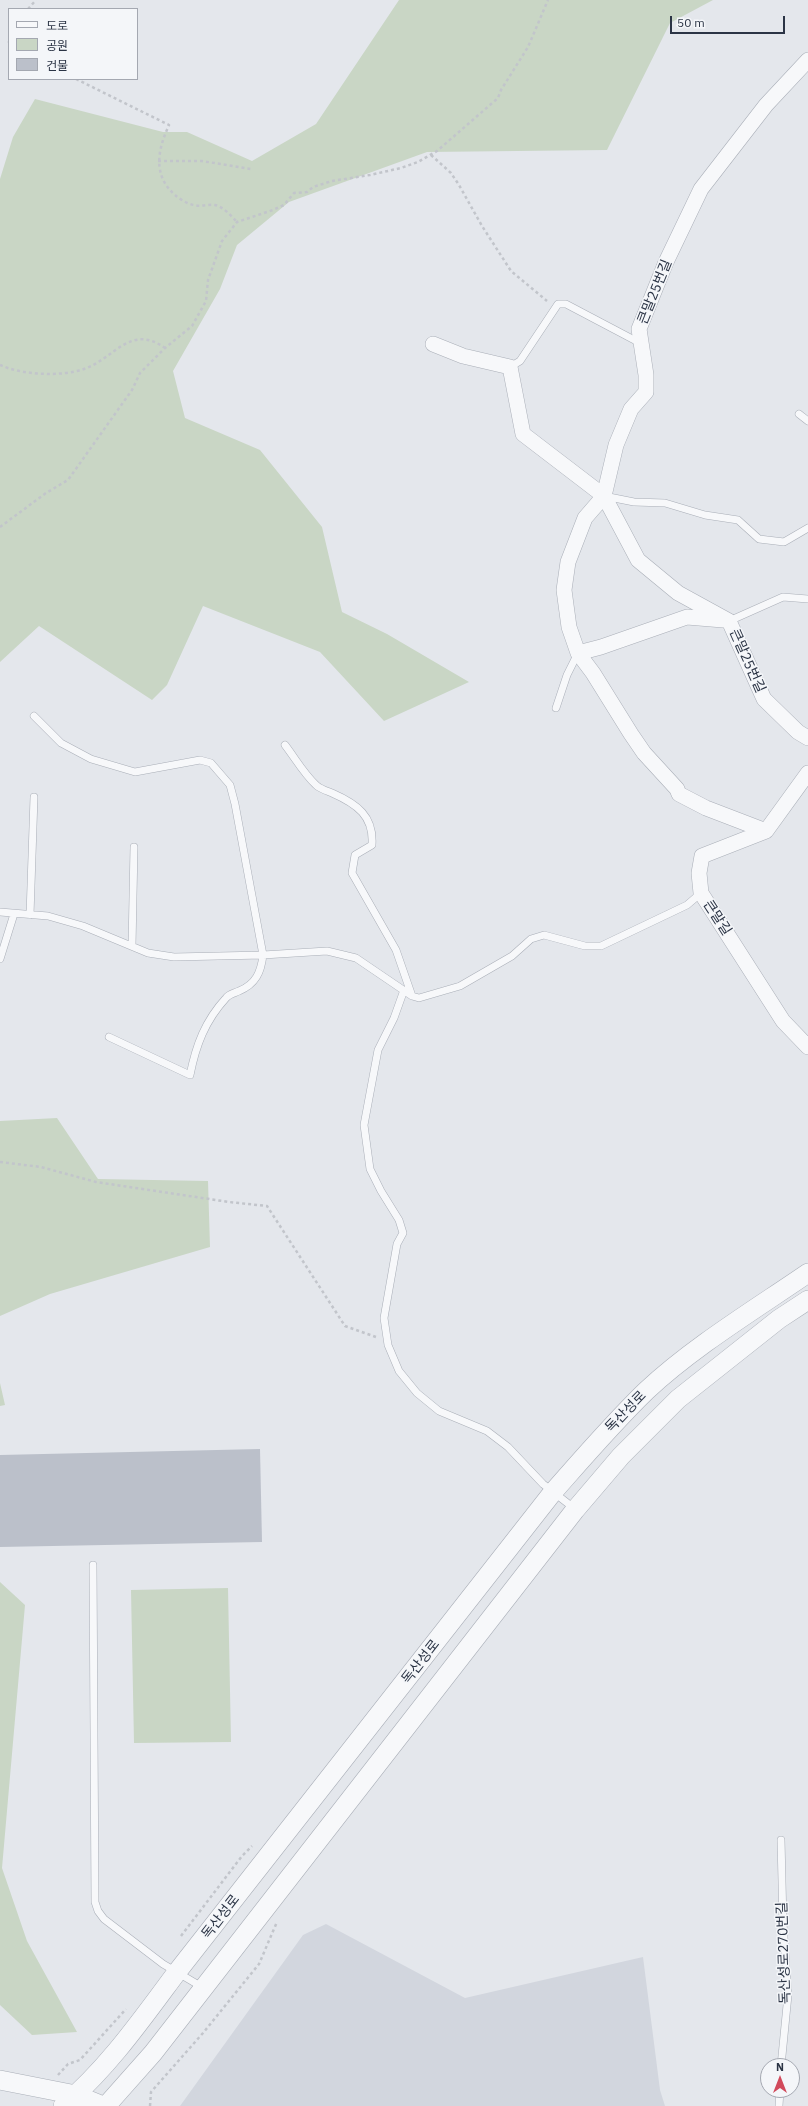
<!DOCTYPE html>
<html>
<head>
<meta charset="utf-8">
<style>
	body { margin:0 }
	#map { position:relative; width:808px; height:2106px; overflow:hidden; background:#e4e7ec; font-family:"IBM Plex Sans","Noto Sans KR",sans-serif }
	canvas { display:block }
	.legend { position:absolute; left:8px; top:8px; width:130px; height:72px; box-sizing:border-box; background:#f4f6f9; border:1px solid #a4a8b1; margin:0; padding:5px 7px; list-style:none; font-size:12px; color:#2b3445 }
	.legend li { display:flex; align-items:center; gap:8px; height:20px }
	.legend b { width:20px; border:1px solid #a4a8b1 }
	.north { position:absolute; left:760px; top:2058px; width:40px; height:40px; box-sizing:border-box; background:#f4f6f9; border:1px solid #a4a8b1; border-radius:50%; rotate:0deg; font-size:11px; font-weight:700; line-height:16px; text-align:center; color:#2b3445 }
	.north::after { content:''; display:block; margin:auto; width:14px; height:18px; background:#d1495b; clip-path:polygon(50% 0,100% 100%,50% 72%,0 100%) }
	.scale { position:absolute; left:670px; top:16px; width:115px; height:18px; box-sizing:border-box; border:2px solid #2b3445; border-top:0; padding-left:5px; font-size:12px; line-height:14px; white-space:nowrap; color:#2b3445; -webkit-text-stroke:3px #f4f6f9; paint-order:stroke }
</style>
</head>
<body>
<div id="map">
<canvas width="808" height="2106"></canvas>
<ul class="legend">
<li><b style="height:5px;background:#f7f8fa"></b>도로</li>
<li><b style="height:11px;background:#c9d6c5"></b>공원</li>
<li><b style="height:11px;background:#bbc0ca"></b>건물</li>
</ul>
<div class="north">N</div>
<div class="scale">50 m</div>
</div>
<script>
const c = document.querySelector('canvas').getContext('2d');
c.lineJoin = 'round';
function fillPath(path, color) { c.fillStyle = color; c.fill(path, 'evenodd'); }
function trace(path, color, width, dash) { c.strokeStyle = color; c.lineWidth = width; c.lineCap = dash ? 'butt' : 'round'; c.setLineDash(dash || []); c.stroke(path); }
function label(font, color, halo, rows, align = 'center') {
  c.font = font + ' "IBM Plex Sans","Noto Sans KR",sans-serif'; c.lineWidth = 3; c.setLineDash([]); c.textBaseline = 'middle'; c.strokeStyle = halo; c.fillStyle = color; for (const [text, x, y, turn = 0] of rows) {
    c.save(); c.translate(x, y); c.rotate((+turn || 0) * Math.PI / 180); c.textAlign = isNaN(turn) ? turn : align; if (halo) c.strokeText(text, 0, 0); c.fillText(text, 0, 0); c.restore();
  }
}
fillPath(new Path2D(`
	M326,1924L465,1998L643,1957L660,2090L665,2106H180L303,1935Z`), '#d2d6de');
fillPath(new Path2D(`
	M399,0H713L670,23L607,150L427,152L289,202L237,245L220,289L173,371L185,418L260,450L322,527L342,612L387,634L469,682L384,721L320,652L203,606L167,685L152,700L39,626L0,662V179L13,137L35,99L163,132H187L252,161L316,124Z
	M57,1118L98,1179L208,1181L210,1247L50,1294L0,1316V1121Z
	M0,1383L5,1405L0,1406Z
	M0,1582L25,1605L2,1868L27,1941L77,2032L32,2035L0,2005Z
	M228,1588L231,1742L134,1743L131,1590Z`), '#c9d6c5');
fillPath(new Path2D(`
	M260,1449L262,1542L0,1547V1455Z`), '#bbc0ca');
const service = new Path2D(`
	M510,367L520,361L558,304H566L640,343
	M799,414L808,421
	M604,496L634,502L665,503L705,515L738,520L759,539L784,542L808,528
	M729,621L783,597L808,599
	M556,708L567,675L578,653
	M34,716L61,743L91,759L135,772L200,760L211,763L230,785L235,804L263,955C261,972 256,984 239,991C235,993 229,994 226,998C205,1021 196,1045 190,1075L109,1037
	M285,745C295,758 304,774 316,785C320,789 327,791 332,793C357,804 374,816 372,845L355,855L352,873L396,950L412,996
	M0,912L48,916L83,926L148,953L174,957L263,955L327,951L356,958L412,996L419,998L460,986L512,956L531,939L544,935L585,946H601L687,905L701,893
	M30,915L34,797
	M132,946L134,847
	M0,959L14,914
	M404,990L394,1018L378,1050L364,1125L370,1169L381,1191L399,1220L403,1233L397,1244L384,1318L388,1345L399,1371L417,1393L439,1411L487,1431L508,1447L543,1484L575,1509
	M93,1565L95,1902L98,1911L104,1919L163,1964L202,1987
	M781,1840L783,1923L788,1995L781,2066
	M779,2106L780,2090`);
const minor = new Path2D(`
	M808,60L766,105L701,189L666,262L639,329L646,375V392L631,409L616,445L604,496L638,560L678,593L729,621L764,699L798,732L808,738
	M433,344L463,356L510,367L523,434L604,496L585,518L568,562L564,590L569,627L578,653L593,673L631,734L644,753L677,789L679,794L706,808L766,831
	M578,653L601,647L687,617L723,620
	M808,773L766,831L702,856L699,873L701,893L783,1021L808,1047`);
const tertiary = new Path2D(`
	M0,2080L76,2095L103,2106
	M63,2106C108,2068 142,2019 177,1972L553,1492C583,1458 613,1423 646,1391C693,1347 754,1310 808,1273
	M106,2106L153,2053L575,1510L621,1456L678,1399L779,1319L808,1300`);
trace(service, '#a9aeb7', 8);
trace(minor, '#a9aeb7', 16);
trace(tertiary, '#a9aeb7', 20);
trace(new Path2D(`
	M28,9L36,0
	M9,41V43
	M76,79L169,125C158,149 152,175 175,195C180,199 187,204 194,205C201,207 208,204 215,205C224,207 231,216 237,222
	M431,155L451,173L459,185L482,226L511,271L547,301
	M158,161H202L251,169
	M0,365C22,375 61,377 84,369C114,359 130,323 165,348
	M0,527L46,493L68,480L132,390L140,373L165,348L192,326L206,301L208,280L222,241L237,222L273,210L284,205L294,193L307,192L313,187L332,181L370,175L401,168L418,162L437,151L498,98L501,90L528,47L548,0
	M0,1162L41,1167L96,1182L229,1202L267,1206L345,1326L376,1337
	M181,1936L242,1856L252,1846
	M58,2075L68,2064L80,2060L126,2009
	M150,2106L151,2092L203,2033L259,1964L277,1922`), '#c2c5cb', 2.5, [3, 3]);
trace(service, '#f7f8fa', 7);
trace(minor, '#f7f8fa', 15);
trace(tertiary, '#f7f8fa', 19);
label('14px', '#2b3445', '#f4f6f9', [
	["큰말25번길",655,292,-68],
	["큰말25번길",747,661,66],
	["큰말길",717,918,57],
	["독산성로",626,1412,-46],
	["독산성로",421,1662,-52],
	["독산성로",221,1917,-52],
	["독산성로270번길",784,1953,-92]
]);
</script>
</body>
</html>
